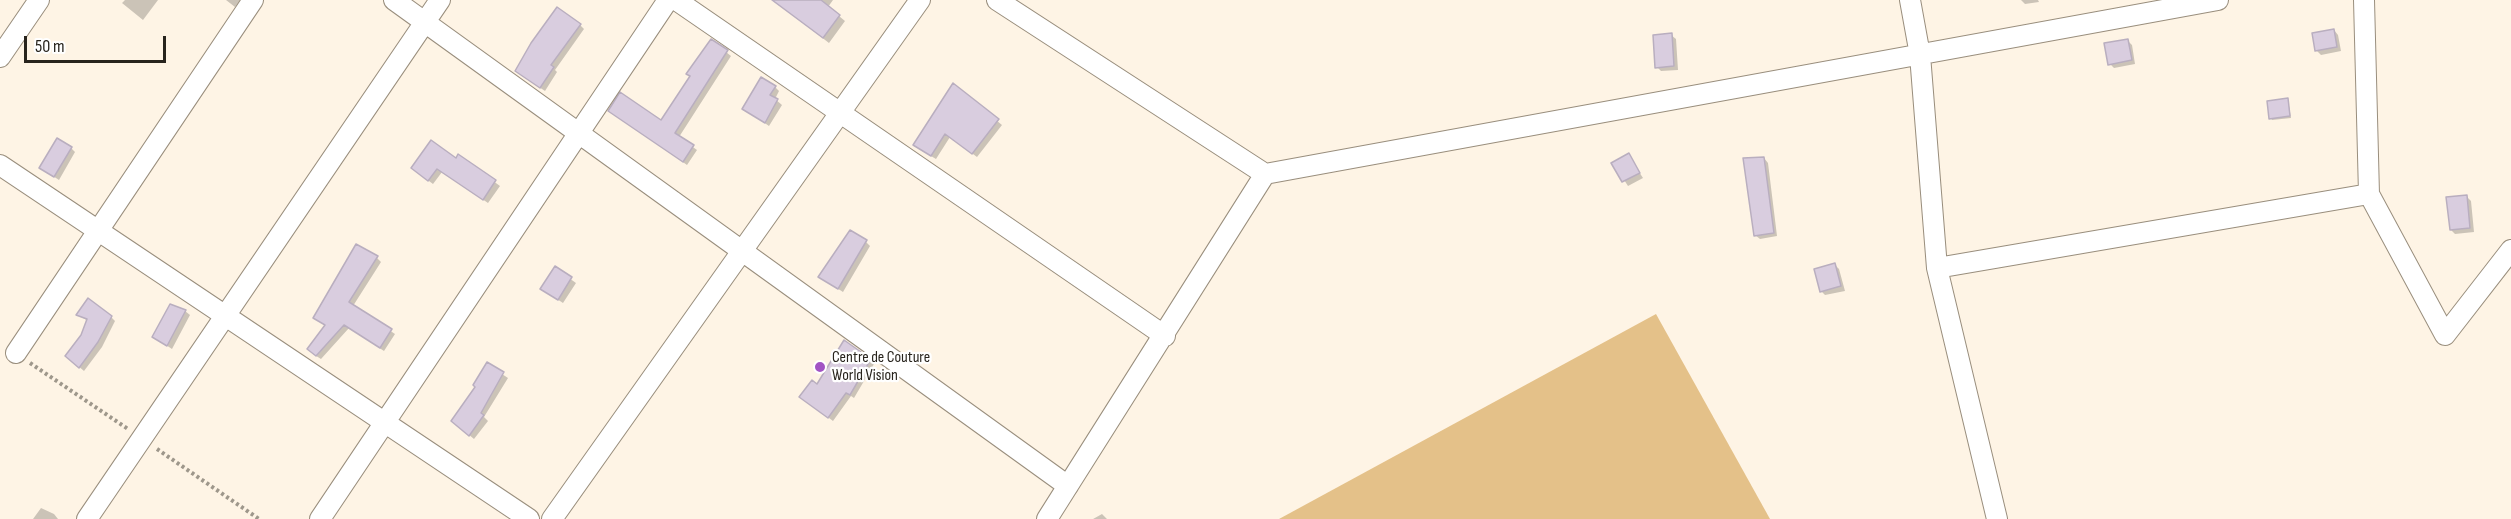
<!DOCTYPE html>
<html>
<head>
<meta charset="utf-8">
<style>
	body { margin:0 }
	#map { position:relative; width:2511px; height:519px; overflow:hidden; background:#fef4e5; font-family:"Sofia Sans Condensed",sans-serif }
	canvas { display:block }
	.scale { position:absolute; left:24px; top:36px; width:142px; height:27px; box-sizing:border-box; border:3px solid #28241d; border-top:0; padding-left:8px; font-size:18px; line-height:21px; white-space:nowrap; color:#28241d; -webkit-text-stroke:4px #fff; paint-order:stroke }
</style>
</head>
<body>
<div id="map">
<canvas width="2511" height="519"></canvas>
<div class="scale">50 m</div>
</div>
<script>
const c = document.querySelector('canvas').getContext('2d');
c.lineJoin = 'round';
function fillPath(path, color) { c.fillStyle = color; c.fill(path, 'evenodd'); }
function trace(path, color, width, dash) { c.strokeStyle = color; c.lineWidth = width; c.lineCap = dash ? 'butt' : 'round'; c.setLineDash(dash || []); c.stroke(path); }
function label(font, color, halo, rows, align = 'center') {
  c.font = font + ' "Sofia Sans Condensed",sans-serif'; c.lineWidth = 4.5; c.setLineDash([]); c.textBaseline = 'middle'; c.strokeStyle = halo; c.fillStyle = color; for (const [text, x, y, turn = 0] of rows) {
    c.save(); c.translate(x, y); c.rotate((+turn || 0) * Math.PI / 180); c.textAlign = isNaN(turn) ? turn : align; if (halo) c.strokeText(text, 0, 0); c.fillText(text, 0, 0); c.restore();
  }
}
fillPath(new Path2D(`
	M1656,314L1770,519H1279Z`), '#e4c189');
fillPath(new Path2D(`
	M125,0H158L143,20L122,3Z
	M226,0H241L235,7Z
	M773,0H833L828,7L845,21L829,43Z
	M2021,0H2038L2039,2L2025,4Z
	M580,25L584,29L555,70L557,72L545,91L521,75Z
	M2334,30L2338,35L2341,51L2321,55L2317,51L2314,34Z
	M1671,35L1676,39L1678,70L1661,71L1657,67Z
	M2127,40L2132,45L2135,64L2114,68L2110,64Z
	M712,41L731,56L679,137L697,150L687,165L610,111L662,122Z
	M953,85L1002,125L977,157L950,137L936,159L919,149Z
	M775,87L779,91L775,99L782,105L769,126L744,109Z
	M2288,99L2291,118L2272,120L2271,118Z
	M71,148L75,152L59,180L41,168Z
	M1628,155L1643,178L1628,186L1613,163Z
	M459,156L500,186L488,203L442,172L433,184L417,172L456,161Z
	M1764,158L1768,163L1777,236L1760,239L1755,235Z
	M2467,197L2471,201L2474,232L2455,234L2451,230Z
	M866,242L870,246L843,292L820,277Z
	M377,258L381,262L353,306L395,334L384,351L349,328L321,359L313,354L326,326L314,318Z
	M1835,265L1839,269L1845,291L1825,295L1821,291Z
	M555,268L576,283L563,303L542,289Z
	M185,311L190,315L172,349L154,337Z
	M78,315L111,317L115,321L102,347L84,371L71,360L88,321Z
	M870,360L874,364L854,398L851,396L833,421L801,397Z
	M487,364L508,378L484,417L488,421L474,439L457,425Z
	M41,508L54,514L58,519H33Z
	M1102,514L1107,519H1093Z`), '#0003');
const building = new Path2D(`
	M772,0H821L840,15L823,38Z
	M557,7L581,24L551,65L554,67L540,88L515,71L531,43Z
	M2334,29L2337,47L2315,51L2312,33Z
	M1672,33L1674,66L1655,68L1653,35Z
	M711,39L728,50L675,133L694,145L683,162L608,111L620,92L661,120L690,76L686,74Z
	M2128,39L2132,60L2108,65L2104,43Z
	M761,77L776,86L770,95L778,99L765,123L742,109Z
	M953,83L999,119L972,154L945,134L931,156L913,145Z
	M2288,98L2290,116L2269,119L2267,101Z
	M57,138L72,147L54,177L39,168Z
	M431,140L456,158L458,154L496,180L483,200L437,169L428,181L411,168Z
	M1629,153L1640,173L1622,182L1611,163Z
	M1764,157L1774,233L1754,236L1743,158Z
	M2467,195L2470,228L2450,230L2446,197Z
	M850,230L867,240L838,289L818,277Z
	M356,244L378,256L349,302L392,329L380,348L344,325L316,356L307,349L325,325L313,318Z
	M1835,263L1841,286L1820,292L1814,269Z
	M555,266L572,277L558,300L540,289Z
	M88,298L112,316L98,342L79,368L65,356L81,335L87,319L76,315Z
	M170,304L186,310L167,346L152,337Z
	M844,340L871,359L850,395L846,393L828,418L799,397L812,380L817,384Z
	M487,362L504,372L481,413L484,415L469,436L451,421L475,387L473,385Z`);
fillPath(building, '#d9cddf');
trace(building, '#b9aebf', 1.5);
const minor = new Path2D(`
	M394,0L1068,486
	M676,0L1165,336
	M997,0L1265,174L2218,0
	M1910,0L1920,55L1937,268L1997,519
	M2364,0L2369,194L2445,335L2511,250
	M0,57L39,0
	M0,165L529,519
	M1937,268L2369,194
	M16,353L253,0
	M87,519L440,0
	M320,519L668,0
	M552,519L920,0
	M1047,519L1265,174`);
trace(minor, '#998e7d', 22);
trace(new Path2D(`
	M30,363L128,429
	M157,449L259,519`), '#9e978b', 4, [3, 3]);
trace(minor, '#fff', 20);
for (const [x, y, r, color] of [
	[820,367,6,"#a253c4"]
]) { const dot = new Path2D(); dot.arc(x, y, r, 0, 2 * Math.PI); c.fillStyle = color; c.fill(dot); trace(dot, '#fff', 2); }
label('16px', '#28241d', '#fff', [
	["Centre de Couture",832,358],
	["World Vision",832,376]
], 'left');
</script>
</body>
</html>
